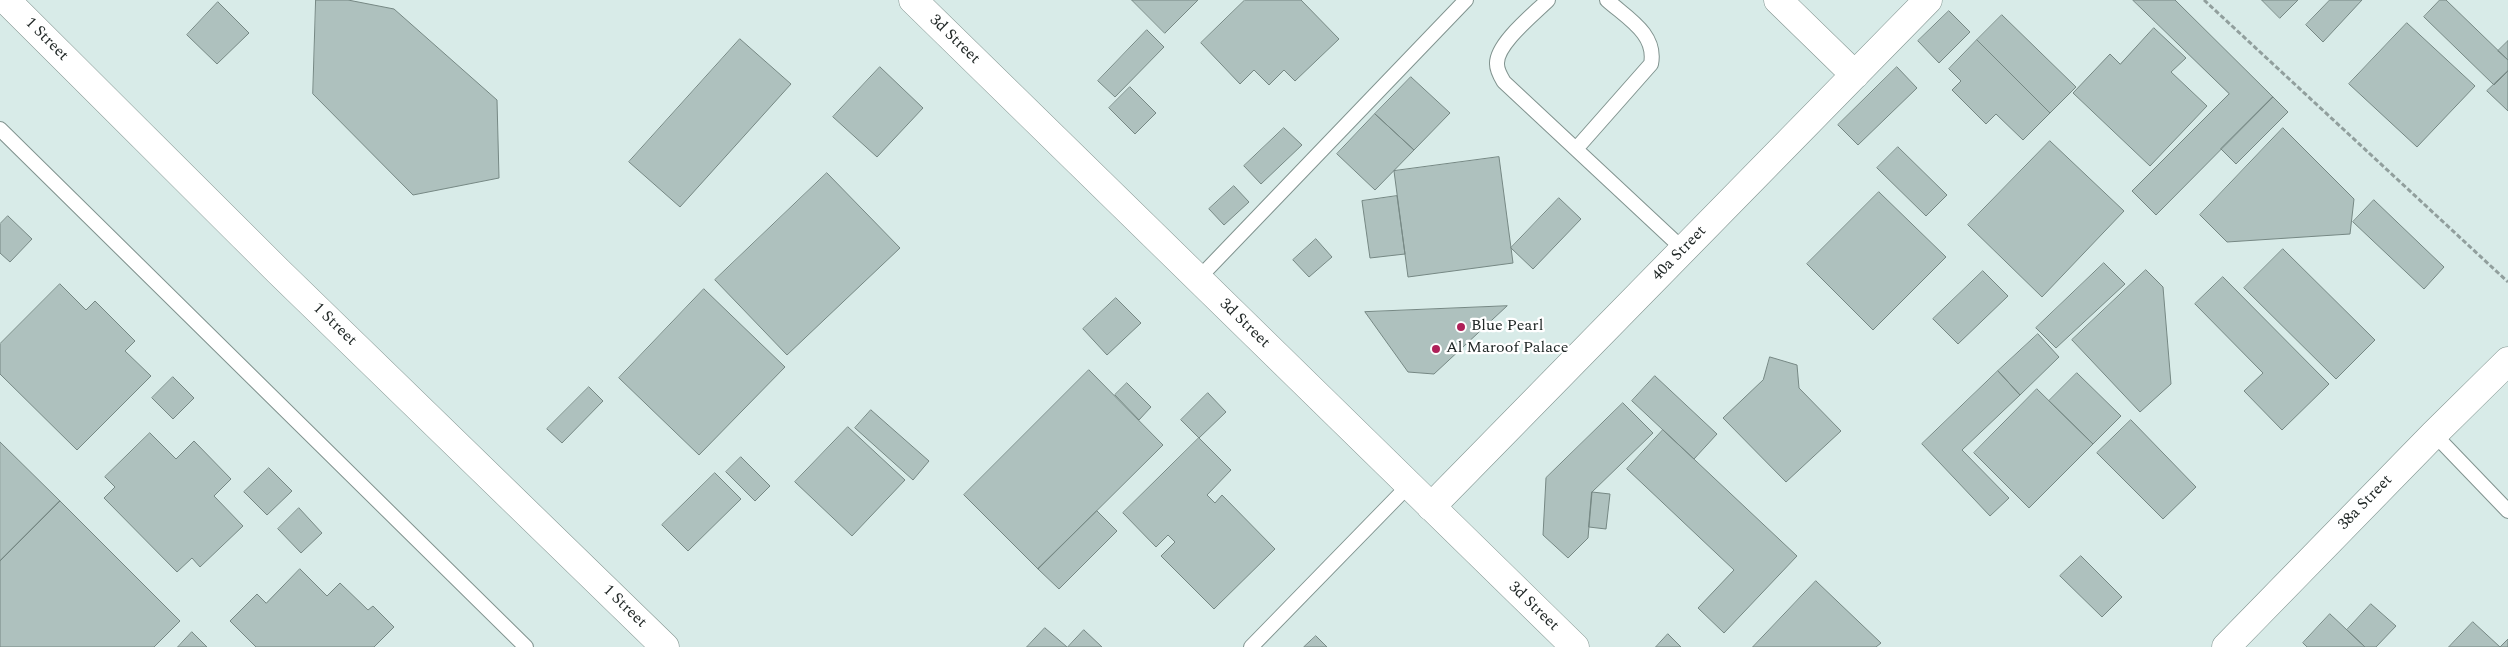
<!DOCTYPE html>
<html>
<head>
<meta charset="utf-8">
<style>
	body { margin:0 }
	canvas { display:block; background:#d8ebe8 }
</style>
</head>
<body>
<canvas width="2508" height="647"></canvas>
<script>
const c = document.querySelector('canvas').getContext('2d');
c.lineJoin = 'round';
function fillPath(path, color) { c.fillStyle = color; c.fill(path, 'evenodd'); }
function trace(path, color, width, dash) { c.strokeStyle = color; c.lineWidth = width; c.lineCap = dash ? 'butt' : 'round'; c.setLineDash(dash || []); c.stroke(path); }
function label(font, color, halo, rows, align = 'center') {
  c.font = font + ' Spectral,serif'; c.lineWidth = 4.5; c.setLineDash([]); c.textBaseline = 'middle'; c.strokeStyle = halo; c.fillStyle = color; for (const [text, x, y, turn = 0] of rows) {
    c.save(); c.translate(x, y); c.rotate((+turn || 0) * Math.PI / 180); c.textAlign = isNaN(turn) ? turn : align; if (halo) c.strokeText(text, 0, 0); c.fillText(text, 0, 0); c.restore();
  }
}
const building = new Path2D(`
	M316,0H348L394,9L497,100L499,178L413,195L313,94Z
	M1132,0H1198L1165,33Z
	M1245,0H1301L1339,39L1295,81L1284,70L1269,85L1254,70L1240,84L1201,43Z
	M2133,0H2175L2273,97L2156,215L2132,191L2229,94Z
	M2262,0H2298L2280,18Z
	M2330,0H2362L2323,42L2306,25Z
	M2440,0H2446L2508,60V71L2494,85L2424,17Z
	M218,2L249,33L217,64L187,35Z
	M1949,11L1970,32L1939,63L1918,41Z
	M2002,15L2076,87L2050,113L1977,40Z
	M2407,23L2475,86L2417,147L2349,84Z
	M2154,28L2186,58L2171,72L2207,106L2150,166L2073,93L2110,54L2120,64Z
	M1147,30L1164,47L1115,97L1098,81Z
	M740,39L791,84L680,207L629,162Z
	M1977,40L2050,113L2023,140L1996,114L1986,124L1952,90L1961,81L1949,69Z
	M2508,41V60L2498,51Z
	M880,67L923,108L877,157L833,117Z
	M1897,67L1917,88L1858,145L1838,125Z
	M2508,71V111L2487,91Z
	M1411,77L1450,113L1414,150L1375,114Z
	M1130,87L1156,113L1135,134L1109,108Z
	M2273,97L2288,112L2236,164L2221,149Z
	M1375,114L1414,150L1375,190L1337,154Z
	M1284,128L1302,145L1261,184L1244,166Z
	M2283,128L2354,199L2350,234L2227,242L2200,215Z
	M2050,141L2124,211L2042,297L1968,225Z
	M1898,147L1947,195L1926,216L1877,168Z
	M1499,157L1513,263L1408,277L1394,171Z
	M827,173L900,248L787,355L715,280Z
	M1234,186L1249,202L1224,225L1209,209Z
	M1879,192L1946,257L1873,330L1807,264Z
	M1397,196L1405,254L1370,258L1362,201Z
	M1559,198L1581,219L1533,269L1511,248Z
	M2374,200L2444,267L2424,289L2353,222Z
	M8,216L32,239L10,262L0,253V224Z
	M1316,239L1332,257L1309,277L1293,260Z
	M2283,249L2375,340L2336,379L2244,288Z
	M2104,263L2125,284L2056,348L2036,328Z
	M2146,270L2163,287L2171,384L2140,412L2072,340Z
	M1983,271L2008,296L1958,344L1933,319Z
	M2223,277L2329,384L2282,430L2244,391L2263,373L2195,304Z
	M60,284L86,310L95,301L135,341L125,351L151,376L77,450L0,374V344Z
	M704,289L785,367L699,455L619,378Z
	M1116,298L1141,323L1107,355L1083,329Z
	M1507,306L1434,374L1408,372L1365,312Z
	M2038,334L2059,357L2020,395L1998,371Z
	M1770,357L1797,365L1799,388L1841,431L1786,482L1723,418L1763,380Z
	M1089,370L1163,445L1038,569L964,495Z
	M1998,371L2020,395L1962,450L2009,498L1990,516L1922,444Z
	M2077,373L2121,416L2093,444L2049,401Z
	M1655,376L1717,434L1694,459L1632,401Z
	M173,377L194,398L173,419L152,398Z
	M1127,383L1151,407L1139,420L1115,395Z
	M589,387L603,401L562,443L547,429Z
	M2037,389L2093,444L2029,508L1974,453Z
	M1208,393L1226,412L1199,438L1181,420Z
	M1623,403L1653,433L1592,492L1588,538L1568,558L1543,535L1546,478Z
	M871,410L929,461L913,480L855,428Z
	M2131,420L2196,487L2163,519L2097,453Z
	M848,427L905,480L852,536L795,482Z
	M1663,430L1797,556L1724,633L1698,608L1734,570L1627,469Z
	M150,433L176,459L194,441L231,479L214,496L243,526L200,567L192,558L177,572L104,498L115,487L105,477Z
	M1199,438L1231,470L1207,495L1215,503L1222,495L1275,549L1214,609L1161,556L1175,542L1168,535L1156,547L1123,513Z
	M0,442L60,501L0,561Z
	M741,457L770,486L755,501L726,472Z
	M269,468L292,491L267,515L244,492Z
	M715,473L741,499L688,551L662,525Z
	M1592,492L1610,494L1606,529L1589,527Z
	M60,501L180,621L154,647H0V561Z
	M299,508L322,533L301,553L278,529Z
	M1097,511L1117,531L1059,589L1038,569Z
	M2081,556L2122,597L2102,617L2060,576Z
	M300,569L327,596L340,583L368,610L373,606L394,627L374,647H256L230,621L257,594L266,603Z
	M1816,581L1881,643L1876,647H1753Z
	M2371,604L2396,626L2376,647H2365L2347,630Z
	M2330,614L2347,630L2365,647H2307L2303,643Z
	M2473,622L2500,647L2508,639V647H2449Z
	M1045,628L1067,647H1027Z
	M1084,630L1102,647H1068Z
	M192,632L207,647H178Z
	M1668,634L1681,647H1656Z
	M1316,636L1327,647H1304Z`);
fillPath(building, '#aec1be');
trace(building, '#768884', 1);
const service = new Path2D(`
	M1548,0C1534,14 1496,44 1497,64C1497,71 1501,77 1504,82L1684,250
	M0,129L526,647
	M1576,149L1651,64C1657,34 1627,18 1607,0
	M1198,279L1466,0
	M2434,434L2508,511
	M1251,647L1409,485`);
const minor = new Path2D(`
	M6,0L278,271L665,647
	M913,0L1575,647
	M1778,0L1855,75
	M1431,507L1928,0
	M2226,647L2434,434L2508,361`);
trace(service, '#81938f', 16);
trace(minor, '#81938f', 29);
trace(new Path2D(`
	M2204,0L2508,282`), '#919f9d', 3, [5, 2.5]);
trace(service, '#fff', 14);
trace(minor, '#fff', 28);
for (const [x, y, r, color] of [
	[1461,327,5,"#af2159"],
	[1436,349,5,"#af2159"]
]) { const dot = new Path2D(); dot.arc(x, y, r, 0, 2 * Math.PI); c.fillStyle = color; c.fill(dot); trace(dot, '#fff', 2); }
label('16px', '#212827', '#fff', [
	["1 Street",46,40,45],
	["3d Street",954,40,44],
	["40a Street",1680,254,-46],
	["3d Street",1244,324,44],
	["1 Street",334,325,44],
	["38a Street",2366,503,-46],
	["1 Street",624,607,44],
	["3d Street",1533,607,44]
]);
label('16px', '#212827', '#fff', [
	["Blue Pearl",1471,327],
	["Al Maroof Palace",1446,349]
], 'left');
</script>
</body>
</html>
